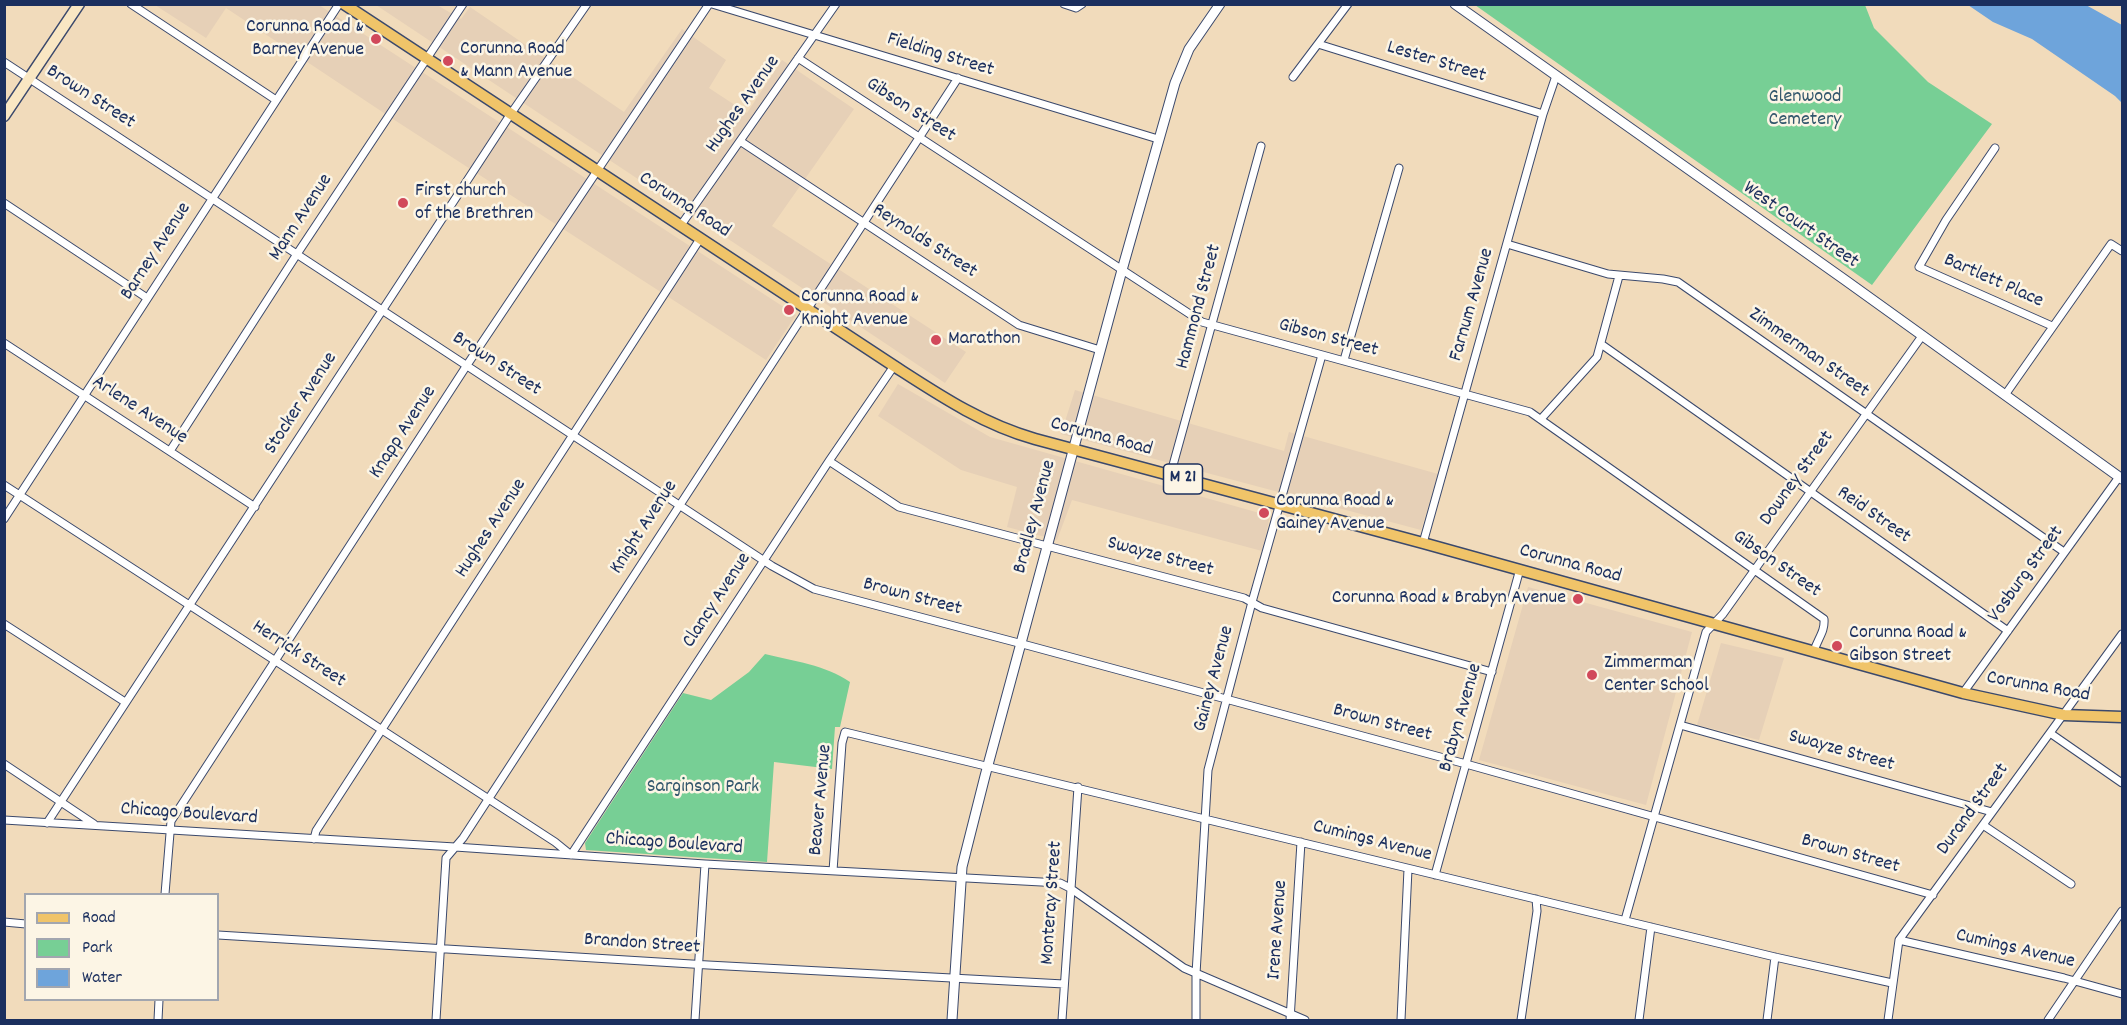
<!DOCTYPE html>
<html>
<head>
<meta charset="utf-8">
<style>
	body { margin:0 }
	#map { position:relative; width:2127px; height:1025px; overflow:hidden; background:#f1dbbb; font-family:Dekko,sans-serif }
	canvas { display:block }
	.frame { position:absolute; inset:0; border:6px solid #1b2f5e; pointer-events:none }
	.legend { position:absolute; left:24px; top:893px; width:195px; height:108px; box-sizing:border-box; background:#fcf5e5; border:2px solid #a2a6af; margin:0; padding:8px 10px; list-style:none; font-size:18px; color:#1b2f5e }
	.legend li { display:flex; align-items:center; gap:12px; height:30px }
	.legend b { width:30px; border:2px solid #a2a6af }
</style>
</head>
<body>
<div id="map">
<canvas width="2127" height="1025"></canvas>
<div class="frame"></div>
<ul class="legend">
<li><b style="height:8px;background:#f0c469"></b>Road</li>
<li><b style="height:16px;background:#77cf95"></b>Park</li>
<li><b style="height:16px;background:#6ea4db"></b>Water</li>
</ul>
</div>
<script>
const c = document.querySelector('canvas').getContext('2d');
c.lineJoin = 'round';
function fillPath(path, color) { c.fillStyle = color; c.fill(path, 'evenodd'); }
function trace(path, color, width, dash) { c.strokeStyle = color; c.lineWidth = width; c.lineCap = dash ? 'butt' : 'round'; c.setLineDash(dash || []); c.stroke(path); }
function label(font, color, halo, rows, align = 'center') {
  c.font = font + ' Dekko,sans-serif'; c.lineWidth = 5; c.setLineDash([]); c.textBaseline = 'middle'; c.strokeStyle = halo; c.fillStyle = color; for (const [text, x, y, turn = 0] of rows) {
    c.save(); c.translate(x, y); c.rotate((+turn || 0) * Math.PI / 180); c.textAlign = isNaN(turn) ? turn : align; if (halo) c.strokeText(text, 0, 0); c.fillText(text, 0, 0); c.restore();
  }
}
fillPath(new Path2D(`
	M155,5H319L796,315L766,360L396,121L226,8L206,38Z
	M376,5H437L461,19L470,7L624,112L682,29L726,60L709,88L747,113L782,60L854,109L772,226L966,352L945,383Z
	M898,384L990,437L1270,516L1262,551L1072,500L1057,540L1007,527L1017,487L961,470L878,416Z
	M1075,390L1284,451L1289,432L1438,474L1421,530L1061,434Z
	M1528,587L1692,632L1646,805L1479,760Z
	M1721,643L1784,658L1759,740L1697,725Z`), '#e6d0b7');
fillPath(new Path2D(`
	M1475,5H1865L1874,28L1928,82L1992,124L1872,285Z
	M765,654C793,661 826,665 850,682L840,727H835L832,769L774,762L767,862L586,850L585,843L683,693L711,700L749,672Z`), '#77cf95');
fillPath(new Path2D(`
	M1968,5H2086L2122,25V103L2115,96L2032,39L1993,22Z`), '#6ea4db');
const minor = new Path2D(`
	M131,4L276,100
	M712,4L1158,139
	M1064,4L1076,8L1082,4
	M1318,44L1543,114
	M798,58L1202,322L1530,412L1824,619C1825,632 1818,638 1814,651
	M4,62L772,566L814,589L1030,646L1466,764L1933,895
	M1293,77L1348,4
	M740,141L1019,325L1100,350
	M1995,148L1946,220L1919,267L2052,326
	M4,203L147,298
	M681,225L836,4
	M1507,244L1608,274L1663,279L1678,282L2064,552
	M4,343L255,507
	M1601,344L2008,631
	M1344,360L1399,168
	M2005,395L2111,244L2122,251
	M1541,419L1597,357L1619,276
	M170,451L297,254L463,4
	M829,461L899,507L1244,598L1262,608L1492,672
	M1170,476L1261,146
	M4,485L555,842L571,855L829,461L894,366
	M4,519L339,4
	M1423,543L1543,114L1556,76
	M4,624L125,702
	M1963,693L2119,477
	M1680,725L1992,812
	M2050,733L2122,783
	M4,764L94,824
	M4,820L455,847L705,864L1060,883L1070,888L1184,968L1305,1020
	M47,823L510,115L587,4
	M1983,825L2071,884
	M314,839L316,831L700,239
	M833,871L842,743L845,732L1775,957L1892,983
	M1435,875L1520,569
	M165,894L171,821L467,365L709,4
	M1625,920L1706,632L1723,614L1922,336
	M4,922L26,924
	M218,935L708,965L1064,984
	M1899,940L2064,978L2122,994
	M158,1020L159,1000
	M436,1020L446,858L463,838L958,78
	M695,1020L705,864
	M1062,1020L1078,787
	M1196,1020V974L1208,770L1252,602L1322,355
	M1290,1020L1301,842
	M1401,1020L1408,869
	M1521,1020L1537,911L1536,899
	M1639,1020L1651,927
	M1767,1020L1775,957
	M1888,1020L1899,940L2122,634
	M2048,1020L2122,911`);
const tertiary = new Path2D(`
	M1455,4L1845,280L2122,479
	M952,1020L962,867L985,776L1122,270L1175,83L1189,49L1220,4`);
const secondary = new Path2D(`
	M4,116L79,4`);
const primary = new Path2D(`
	M344,4L894,366C939,395 982,424 1035,439L1423,543L1963,693L2064,715L2122,717`);
trace(minor, '#3b496c', 9);
trace(tertiary, '#3b496c', 11);
trace(secondary, '#3b496c', 13);
trace(primary, '#3b496c', 13);
trace(minor, '#fff', 7);
trace(tertiary, '#fff', 9);
trace(secondary, '#f9e7c3', 10);
trace(primary, '#f0c469', 10);
for (const [x, y, r, color] of [
	[376,39,6,"#d1495b"],
	[448,61,6,"#d1495b"],
	[403,203,6,"#d1495b"],
	[789,310,6,"#d1495b"],
	[936,340,6,"#d1495b"],
	[1264,513,6,"#d1495b"],
	[1578,599,6,"#d1495b"],
	[1837,646,6,"#d1495b"],
	[1592,675,6,"#d1495b"]
]) { const dot = new Path2D(); dot.arc(x, y, r, 0, 2 * Math.PI); c.fillStyle = color; c.fill(dot); trace(dot, '#fcf5e5', 2); }
for (const [x, y, w] of [
	[1183,479,39]
]) { const box = new Path2D(); box.roundRect(x - w / 2, y - 15, w, 30, 4.5); c.fillStyle = '#fcf5e5'; c.fill(box); trace(box, '#1b2f5e', 1.5); }
label('bold 18px', '#1b2f5e', null, [
	["M 21",1183,479]
]);
label('20px', '#1b2f5e', '#fcf5e5', [
	["Corunna Road &",364,28,"right"],
	["Barney Avenue",364,51,"right"],
	["Corunna Road",460,50],
	["& Mann Avenue",460,73],
	["First church",415,192],
	["of the Brethren",415,215],
	["Corunna Road &",801,298],
	["Knight Avenue",801,321],
	["Marathon",948,340],
	["Corunna Road &",1276,502],
	["Gainey Avenue",1276,525],
	["Corunna Road & Brabyn Avenue",1566,599,"right"],
	["Corunna Road &",1849,634],
	["Gibson Street",1849,657],
	["Zimmerman",1604,664],
	["Center School",1604,687]
], 'left');
label('20px', '#1b2f5e', '#fcf5e5', [
	["Fielding Street",940,56,17],
	["Lester Street",1436,63,17],
	["Brown Street",90,98,33],
	["Hughes Avenue",744,105,-55],
	["Gibson Street",910,111,33],
	["Corunna Road",684,206,33],
	["Mann Avenue",302,218,-57],
	["West Court Street",1800,226,35],
	["Reynolds Street",924,242,33],
	["Barney Avenue",157,252,-57],
	["Bartlett Place",1993,282,24],
	["Farnum Avenue",1473,305,-74],
	["Hammond Street",1200,307,-75],
	["Gibson Street",1328,339,15],
	["Zimmerman Street",1808,354,35],
	["Brown Street",496,365,33],
	["Stocker Avenue",302,404,-57],
	["Arlene Avenue",139,411,33],
	["Knapp Avenue",404,433,-57],
	["Corunna Road",1101,438,15],
	["Downey Street",1798,479,-54],
	["Reid Street",1873,516,35],
	["Bradley Avenue",1036,517,-75],
	["Knight Avenue",645,528,-57],
	["Hughes Avenue",492,529,-57],
	["Swayze Street",1160,558,15],
	["Corunna Road",1570,565,15],
	["Gibson Street",1776,565,35],
	["Vosburg Street",2027,575,-54],
	["Brown Street",912,598,15],
	["Clancy Avenue",718,601,-57],
	["Herrick Street",298,655,33],
	["Gainey Avenue",1215,679,-75],
	["Corunna Road",2038,688,10],
	["Brabyn Avenue",1462,718,-74],
	["Brown Street",1382,724,15],
	["Swayze Street",1841,752,16],
	["Beaver Avenue",822,800,-85],
	["Durand Street",1974,810,-54],
	["Chicago Boulevard",189,815,4],
	["Cumings Avenue",1372,842,14],
	["Chicago Boulevard",674,845,4],
	["Brown Street",1850,855,16],
	["Monteray Street",1053,903,-86],
	["Irene Avenue",1279,930,-86],
	["Brandon Street",642,945,4],
	["Cumings Avenue",2015,950,13]
]);
label('20px', '#32576c', '#fcf5e5', [
	["Glenwood",1805,98],
	["Cemetery",1805,121],
	["Sarginson Park",703,788]
]);
</script>
</body>
</html>
